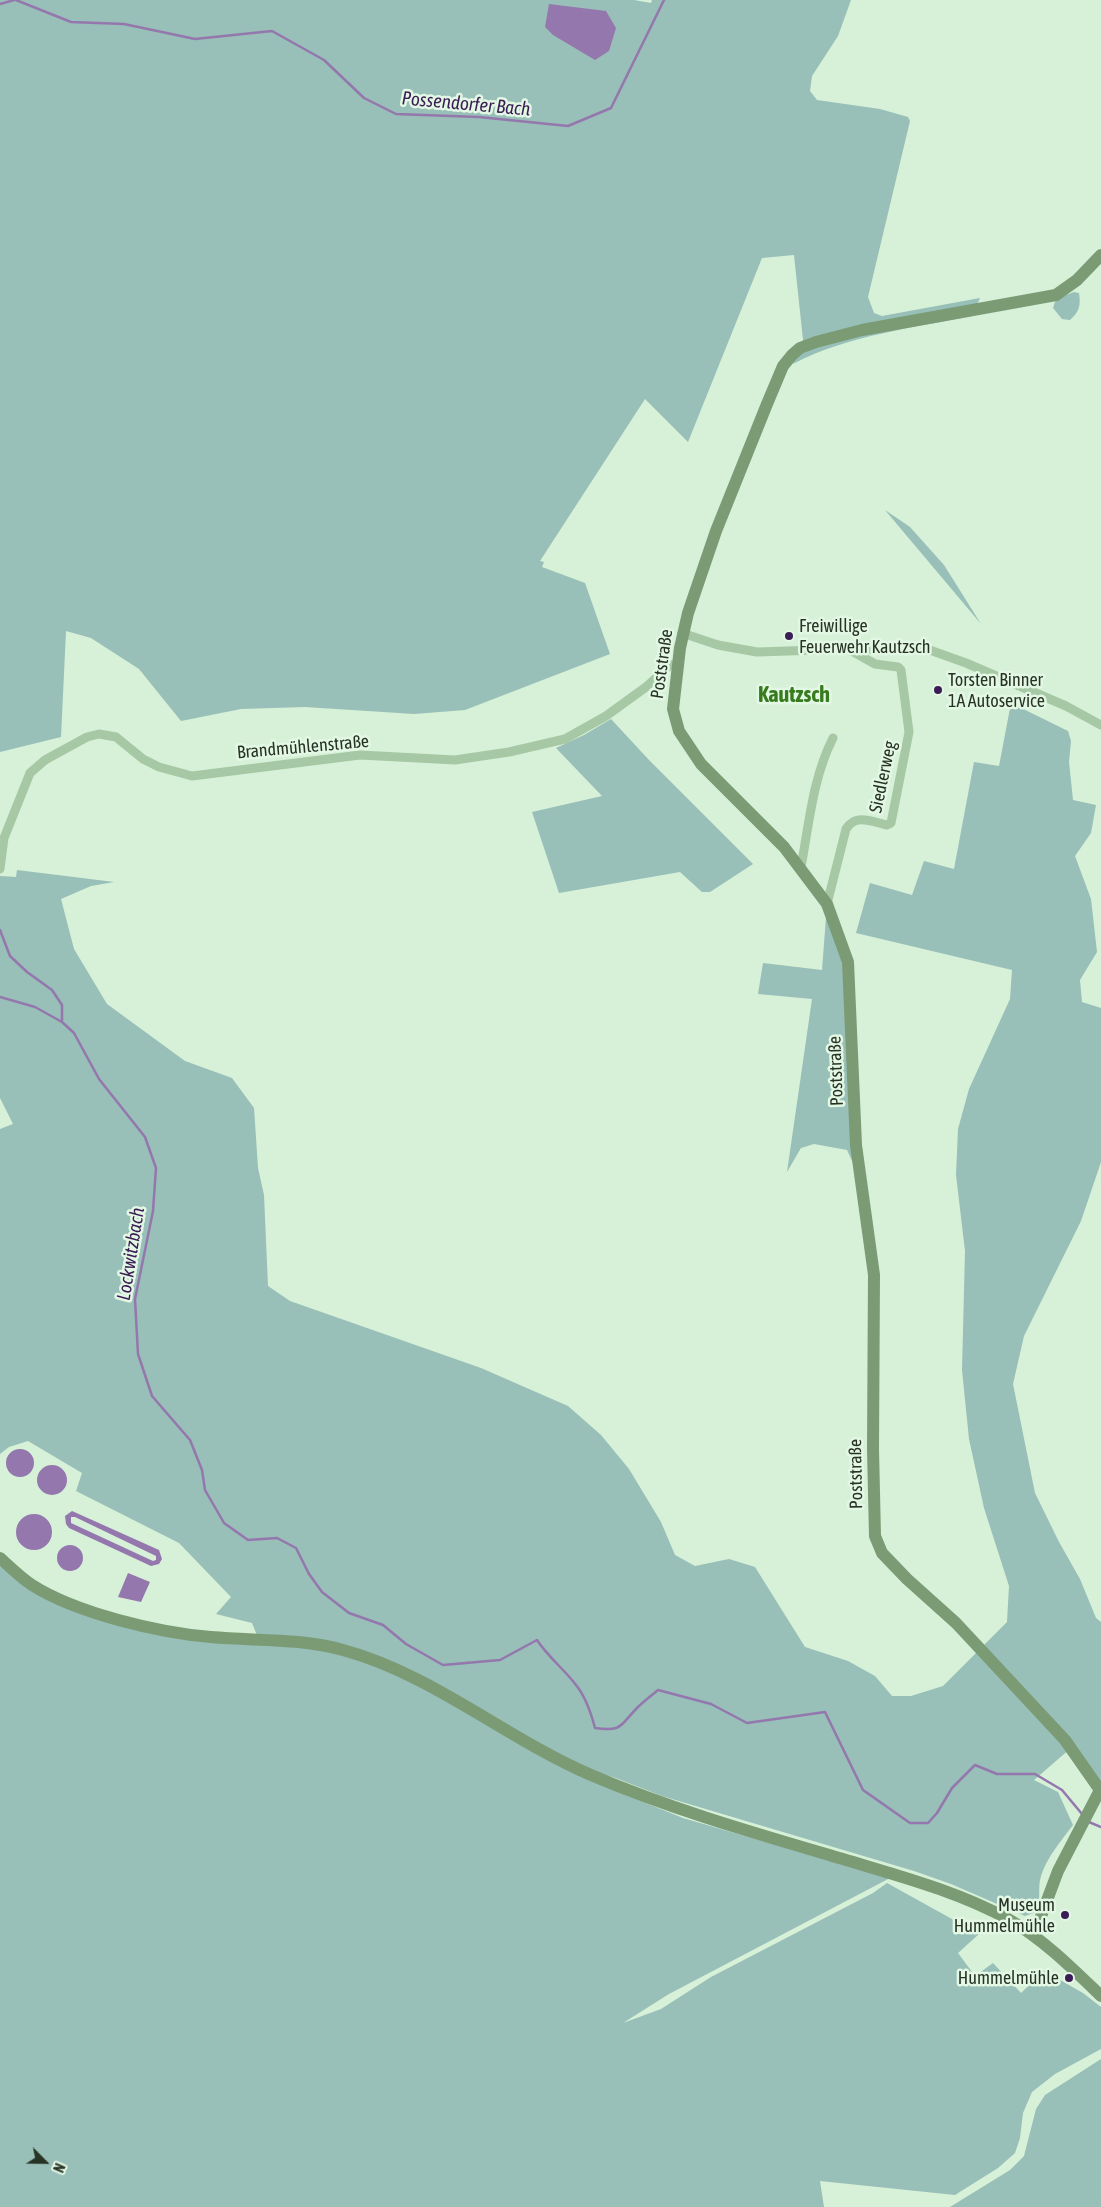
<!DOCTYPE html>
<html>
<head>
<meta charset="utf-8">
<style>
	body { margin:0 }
	#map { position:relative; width:1101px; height:2207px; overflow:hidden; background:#d7f0d8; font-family:"Asap Condensed",sans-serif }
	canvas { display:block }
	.north { position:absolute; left:20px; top:2137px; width:50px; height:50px; -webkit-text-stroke:4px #e3f8e4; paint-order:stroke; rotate:113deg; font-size:14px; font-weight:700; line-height:20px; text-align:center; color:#283325 }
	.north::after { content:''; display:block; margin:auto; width:18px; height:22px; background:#283325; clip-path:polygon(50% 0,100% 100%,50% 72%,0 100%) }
</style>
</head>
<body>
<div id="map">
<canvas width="1101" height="2207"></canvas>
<div class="north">N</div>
</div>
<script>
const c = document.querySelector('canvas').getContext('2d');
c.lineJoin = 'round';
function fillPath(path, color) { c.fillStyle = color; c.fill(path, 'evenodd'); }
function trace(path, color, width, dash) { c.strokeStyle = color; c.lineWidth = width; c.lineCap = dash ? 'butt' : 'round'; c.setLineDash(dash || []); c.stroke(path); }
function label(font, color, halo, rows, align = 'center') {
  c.font = font + ' "Asap Condensed",sans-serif'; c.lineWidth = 5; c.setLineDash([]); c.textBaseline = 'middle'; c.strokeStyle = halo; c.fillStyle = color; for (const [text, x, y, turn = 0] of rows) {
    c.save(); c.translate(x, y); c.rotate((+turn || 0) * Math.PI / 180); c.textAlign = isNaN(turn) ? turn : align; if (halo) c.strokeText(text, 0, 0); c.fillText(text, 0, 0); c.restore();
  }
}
fillPath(new Path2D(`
	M0,0H634L651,3L652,0H851L838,36L812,76L810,91L817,100L880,109L908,117L910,121L868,297L874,313L882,316L980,298L972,316C913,328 848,335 793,364L803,340L794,255L762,258L688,442L645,399L540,561L544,562L542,567L585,583L610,654L465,710L414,714L305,707L241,709L181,721L139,669L91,638L66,631L61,737L0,752Z
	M1074,292L1079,293C1081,306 1079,312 1070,320L1062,319L1053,308L1056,299Z
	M885,510L910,527L944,565L981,624Z
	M1011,703L1068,731L1071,741L1069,762L1073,800L1096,805L1091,833L1075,856L1091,899L1097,952L1080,980L1082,1002L1101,1008V1162L1081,1221L1024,1336L1013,1384L1035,1493L1059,1542L1080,1579L1096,1618L1101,1622V1789L1071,1748L1034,1780L1058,1792L1073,1825C1061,1841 1047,1857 1041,1876C1037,1889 1042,1897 1036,1912L1025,1916L951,1884L914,1871L662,1796L613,1777L588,1770L589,1780L683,1818L890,1878L669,1994L623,2023L661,2009L711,1977L873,1893L887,1883L979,1934L958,1953L975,1976L993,1963L1021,1993L1044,1971L1083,1993L1101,2007V2049L1055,2074L1032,2092L1023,2113L1020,2138L1015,2153L998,2168L955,2195L820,2181L824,2207H0V1566L78,1613L259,1640L252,1623L216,1614L231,1597L179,1543L76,1491L82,1473L28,1441L9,1447L0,1454V1129L13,1124L0,1098V876L16,877L17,870L114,882L91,886L61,899L74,949L107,1004L185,1061L232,1078L254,1108L258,1168L264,1195L268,1286L290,1301L481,1368L568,1406L601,1435L629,1469L661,1522L675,1555L695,1566L729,1559L755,1567L805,1647L848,1661L875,1676L892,1696H911L943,1686L1007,1622L1009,1586L984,1508L969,1439L962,1370L965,1251L956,1175L958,1129L969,1089L1010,999L1012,970L856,933L870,883L912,895L924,861L954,869L974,762L999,766Z
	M611,719L649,760L753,864L710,892H702L680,872L559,893L532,812L602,796L556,748L584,735Z
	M827,904L848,962L861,1180L847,1150L814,1144L801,1148L787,1172L812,999L758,994L763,963L822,970Z
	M1101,2059V2207H950L1010,2170L1024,2156L1036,2109L1045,2095Z`), '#98bfb8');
fillPath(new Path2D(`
	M549,4L606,11L616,28L609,51L595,60L553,35L545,27Z
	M6 1463a14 14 0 1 1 28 0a14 14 0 1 1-28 0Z
	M37 1480a15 15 0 1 1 30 0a15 15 0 1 1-30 0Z
	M72,1511L159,1550L162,1559L159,1564L151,1566L69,1528L66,1524L65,1516ZM71,1517H75L156,1556V1560L153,1561L71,1523Z
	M16 1532a18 18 0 1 1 36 0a18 18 0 1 1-36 0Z
	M57 1558a13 13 0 1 1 26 0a13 13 0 1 1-26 0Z
	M128,1573L150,1582L141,1602L118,1597Z`), '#9477ad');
trace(new Path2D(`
	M16,0L71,22L124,24L195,39L272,31L324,60L364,98L396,114L479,117L568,126L611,108L664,0
	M0,4L14,0
	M0,930L10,956L27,972L52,990L62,1005V1021
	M0,997L35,1007L62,1022L74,1033L99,1079L145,1137L156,1168L153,1211L135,1299L138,1354L152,1396L190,1440L202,1470L205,1490L224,1523L248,1540L277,1538L296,1548L309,1574L322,1592L349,1613L383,1625L406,1644L443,1665L500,1660L537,1640C548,1657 564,1669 576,1685C586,1697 591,1713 595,1728C623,1732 620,1725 637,1708C644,1701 651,1696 658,1690L711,1704L747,1723L825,1712L863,1790L910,1823H928L937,1813L952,1788L975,1765L997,1774H1035L1062,1790L1082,1814
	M1089,1822L1101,1827`), '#9477ad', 2.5);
trace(new Path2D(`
	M682,633L718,645L757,652L848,649H927L966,663L1066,706L1101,725
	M801,867C809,824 813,777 833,738
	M0,869L4,838L30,773L45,760L87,737L99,734L116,737L143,759L159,767L192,776L360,755L455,760L509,752L565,739L606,716L646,687L670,665L678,664
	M827,904L846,829C856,813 872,822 887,825L891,823L909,732L901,670L898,667L875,664L850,650`), '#a6c8a4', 9);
trace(new Path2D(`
	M0,1558C10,1567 21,1578 32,1585C76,1613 159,1633 211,1637C255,1641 300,1638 343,1650C432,1674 507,1739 591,1775C673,1810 758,1834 843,1859C899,1876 957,1891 1008,1919C1043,1939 1072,1968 1101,1996
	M1034,1935L1058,1871L1100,1790L1065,1740L956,1623L907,1579L882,1553L875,1536L873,1449L874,1275L856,1145L848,962L827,904L784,847L701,764L679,731L673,709L680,648L688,613L716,531L767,404L783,366L792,355L800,348L816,342L862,330L1056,295L1077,280L1101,255`), '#7b9b75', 12);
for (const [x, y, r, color] of [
	[789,636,5,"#3b1c54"],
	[938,690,5,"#3b1c54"],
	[1065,1915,5,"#3b1c54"],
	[1069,1978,5,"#3b1c54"]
]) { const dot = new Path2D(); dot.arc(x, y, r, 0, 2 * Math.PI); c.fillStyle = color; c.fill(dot); trace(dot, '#e3f8e4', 2); }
label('18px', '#283325', '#e3f8e4', [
	["Freiwillige",799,626],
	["Feuerwehr Kautzsch",799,647],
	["Torsten Binner",948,680],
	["1A Autoservice",948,701],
	["Museum",1055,1905,"right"],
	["Hummelmühle",1055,1926,"right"],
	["Hummelmühle",1059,1978,"right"]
], 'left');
label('18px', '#283325', '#e3f8e4', [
	["Poststraße",662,664,-82],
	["Brandmühlenstraße",303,747,-5],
	["Siedlerweg",883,777,-78],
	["Poststraße",836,1071,-92],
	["Poststraße",856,1474,-91]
]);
label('italic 19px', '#3b1c54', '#e3f8e4', [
	["Possendorfer Bach",466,104,5],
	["Lockwitzbach",131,1254,-81]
]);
label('bold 22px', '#387b1f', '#e3f8e4', [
	["Kautzsch",794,695]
]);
</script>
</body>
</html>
